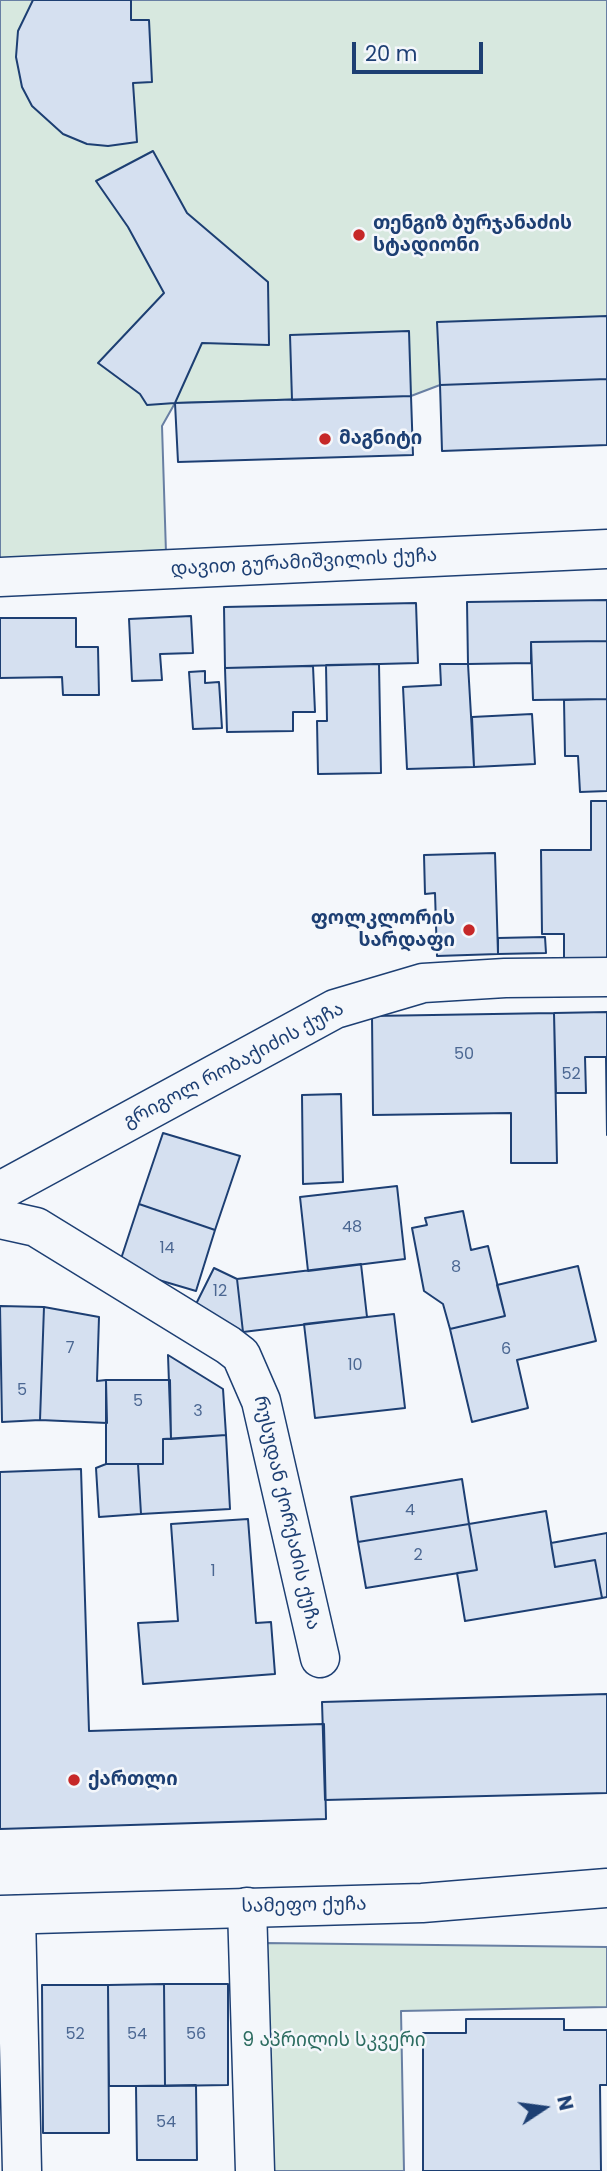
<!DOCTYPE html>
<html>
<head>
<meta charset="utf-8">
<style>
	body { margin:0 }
	#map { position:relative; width:607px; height:2171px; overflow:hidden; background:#f4f7fb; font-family:Poppins,sans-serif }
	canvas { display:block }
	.north { position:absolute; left:509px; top:2073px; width:70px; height:70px; -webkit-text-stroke:5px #f4f7fb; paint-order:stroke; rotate:77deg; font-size:19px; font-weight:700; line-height:28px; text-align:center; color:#1d3f73 }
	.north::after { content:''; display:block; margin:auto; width:24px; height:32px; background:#1d3f73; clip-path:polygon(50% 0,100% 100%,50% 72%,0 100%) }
	.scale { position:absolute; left:352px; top:42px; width:131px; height:32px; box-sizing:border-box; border:4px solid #1d3f73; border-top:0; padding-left:9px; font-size:21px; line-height:24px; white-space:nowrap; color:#1d3f73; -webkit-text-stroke:5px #f4f7fb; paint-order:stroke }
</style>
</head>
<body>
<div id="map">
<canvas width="607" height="2171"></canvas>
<div class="north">N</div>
<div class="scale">20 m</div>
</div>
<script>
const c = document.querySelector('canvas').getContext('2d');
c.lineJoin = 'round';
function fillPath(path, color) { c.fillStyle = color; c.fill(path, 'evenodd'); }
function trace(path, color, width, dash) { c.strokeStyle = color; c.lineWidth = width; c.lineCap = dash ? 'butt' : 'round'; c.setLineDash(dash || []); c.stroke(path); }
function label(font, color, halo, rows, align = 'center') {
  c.font = font + ' Poppins,"Noto Sans Georgian",sans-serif'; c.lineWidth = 5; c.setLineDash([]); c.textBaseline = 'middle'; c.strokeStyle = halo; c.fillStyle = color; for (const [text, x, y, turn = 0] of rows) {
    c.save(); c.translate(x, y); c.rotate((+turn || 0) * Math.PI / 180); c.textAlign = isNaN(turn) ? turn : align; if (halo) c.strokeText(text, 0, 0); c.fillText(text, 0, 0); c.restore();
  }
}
const green = new Path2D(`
	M0,0H607V379L440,385L411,396L175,403L162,426L166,553L0,559Z
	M264,1943L607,1947V2007L401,2011L404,2171H270Z`);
fillPath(green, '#d7e8df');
trace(green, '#687fa3', 2);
const building = new Path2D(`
	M33,0H131V20H149L152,82L133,83L137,142L108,146L87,144L63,134L32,106L22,87L16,57L18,31Z
	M153,151L187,213L268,282L269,345L202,343L175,403L147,405L140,394L98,363L164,293L128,227L96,181Z
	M607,316V379L440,385L437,322Z
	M409,331L411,396L292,400L290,335Z
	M607,379V445L442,451L440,385Z
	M411,396L413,455L178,462L175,403Z
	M607,600V641L531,642V663L468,664L467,602Z
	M416,603L418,663L225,668L224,607Z
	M191,616L193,653L160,654L162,680L132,681L129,619Z
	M0,618H76V647H98L99,695H63L62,677L0,678Z
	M607,641V699L533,700L531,642Z
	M379,664L381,773L318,774L317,721H327L326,665Z
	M440,664H468L474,767L407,769L403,687L441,685Z
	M313,666L315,712H293V731L227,732L225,668Z
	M205,671V683L219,682L222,728L193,729L189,672Z
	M607,699V791L580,792L578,756H565L564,700Z
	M532,714L535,764L474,767L472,717Z
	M591,801H607V960H564V934H542L541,850H591Z
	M495,853L498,954L437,956L435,893L425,894L424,855Z
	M545,937L546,953L498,954V938Z
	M607,1012V1135L606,1057H585L586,1093H556L554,1013Z
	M554,1013L557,1163H511V1113L373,1115L372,1016Z
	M341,1094L343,1182L303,1184L302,1095Z
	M163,1133L240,1156L215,1230L139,1204Z
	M397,1186L405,1259L308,1271L300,1197Z
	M139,1204L215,1230L196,1291L118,1268Z
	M463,1211L471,1250L488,1246L505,1316L450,1329L443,1304L424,1291L412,1228L427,1225L425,1218Z
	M361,1264L367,1317L243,1332L237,1279Z
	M578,1266L596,1341L517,1360L528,1408L472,1422L450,1329L505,1316L497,1285Z
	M214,1268L237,1279L243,1332L195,1306Z
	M0,1306L44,1307L40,1420L2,1422Z
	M44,1307L99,1317L97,1381L106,1380L107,1423L40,1420Z
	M394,1314L405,1408L315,1418L304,1324Z
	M168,1355L223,1389L226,1435L171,1439Z
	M106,1380H170L171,1439H163V1464H106Z
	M226,1435L230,1509L141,1514L138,1464H163V1439Z
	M106,1464H138L141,1514L99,1517L96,1468Z
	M81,1469L89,1731L324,1724L326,1819L0,1829V1472Z
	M462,1479L469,1524L358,1542L351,1497Z
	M546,1511L555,1567L595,1560L602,1598L465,1621L457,1573L477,1570L469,1524Z
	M248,1519L256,1623L271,1622L275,1674L143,1684L138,1623L178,1621L171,1524Z
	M469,1524L477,1570L366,1588L358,1542Z
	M607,1533V1597L602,1598L595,1560L555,1567L551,1543Z
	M607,1694V1793L325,1800L322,1702Z
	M164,1984L165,2086H109L108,1985Z
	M164,1984H228V2085L165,2086Z
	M42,1985H108L109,2133H43Z
	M466,2019H564V2030H607V2085H600L601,2171H423V2033H466Z
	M196,2085L197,2160H137L136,2086Z`);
fillPath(building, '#d5e0f0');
trace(building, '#1d3f73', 2);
const minor = new Path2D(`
	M0,1191L335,1009L423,983L505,978L607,977
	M0,1219L36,1227L228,1345L241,1355L261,1401L320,1658
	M247,1907L255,2171
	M16,1915L22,2171`);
const secondary = new Path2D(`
	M0,577L607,549
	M0,1915L422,1903L607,1888`);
trace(minor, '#1d3f73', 41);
trace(secondary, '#1d3f73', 41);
trace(minor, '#f4f7fb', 38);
trace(secondary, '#f4f7fb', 38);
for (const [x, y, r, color] of [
	[359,235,7,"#c62828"],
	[325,439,7,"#c62828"],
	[469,930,7,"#c62828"],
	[74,1780,7,"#c62828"]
]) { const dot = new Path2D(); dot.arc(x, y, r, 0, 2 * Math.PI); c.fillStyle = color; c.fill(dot); trace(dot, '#f4f7fb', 2.5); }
label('16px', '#4b6792', null, [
	["50",464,1055],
	["52",571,1075],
	["48",352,1228],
	["14",167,1249],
	["8",456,1268],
	["12",220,1292],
	["7",70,1349],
	["6",506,1350],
	["10",355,1366],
	["5",22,1391],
	["5",138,1402],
	["3",198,1412],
	["4",410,1511],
	["2",418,1556],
	["1",213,1572],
	["52",75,2035],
	["54",137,2035],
	["56",196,2035],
	["54",166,2123]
]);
label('bold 19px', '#1d3f73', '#f4f7fb', [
	["თენგიზ ბურჯანაძის",373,224],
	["სტადიონი",373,246],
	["მაგნიტი",339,439],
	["ფოლკლორის",455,919,"right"],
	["სარდაფი",455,941,"right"],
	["ქართლი",88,1780]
], 'left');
label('19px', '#1d3f73', '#f4f7fb', [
	["დავით გურამიშვილის ქუჩა",304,563,-3],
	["გრიგოლ რობაქიძის ქუჩა",234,1066,-28],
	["რუსუდან ქორქაძის ქუჩა",286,1513,77],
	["სამეფო ქუჩა",304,1906,-1]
]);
label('19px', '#2c6c60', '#f4f7fb', [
	["9 აპრილის სკვერი",334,2041]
]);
</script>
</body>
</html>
